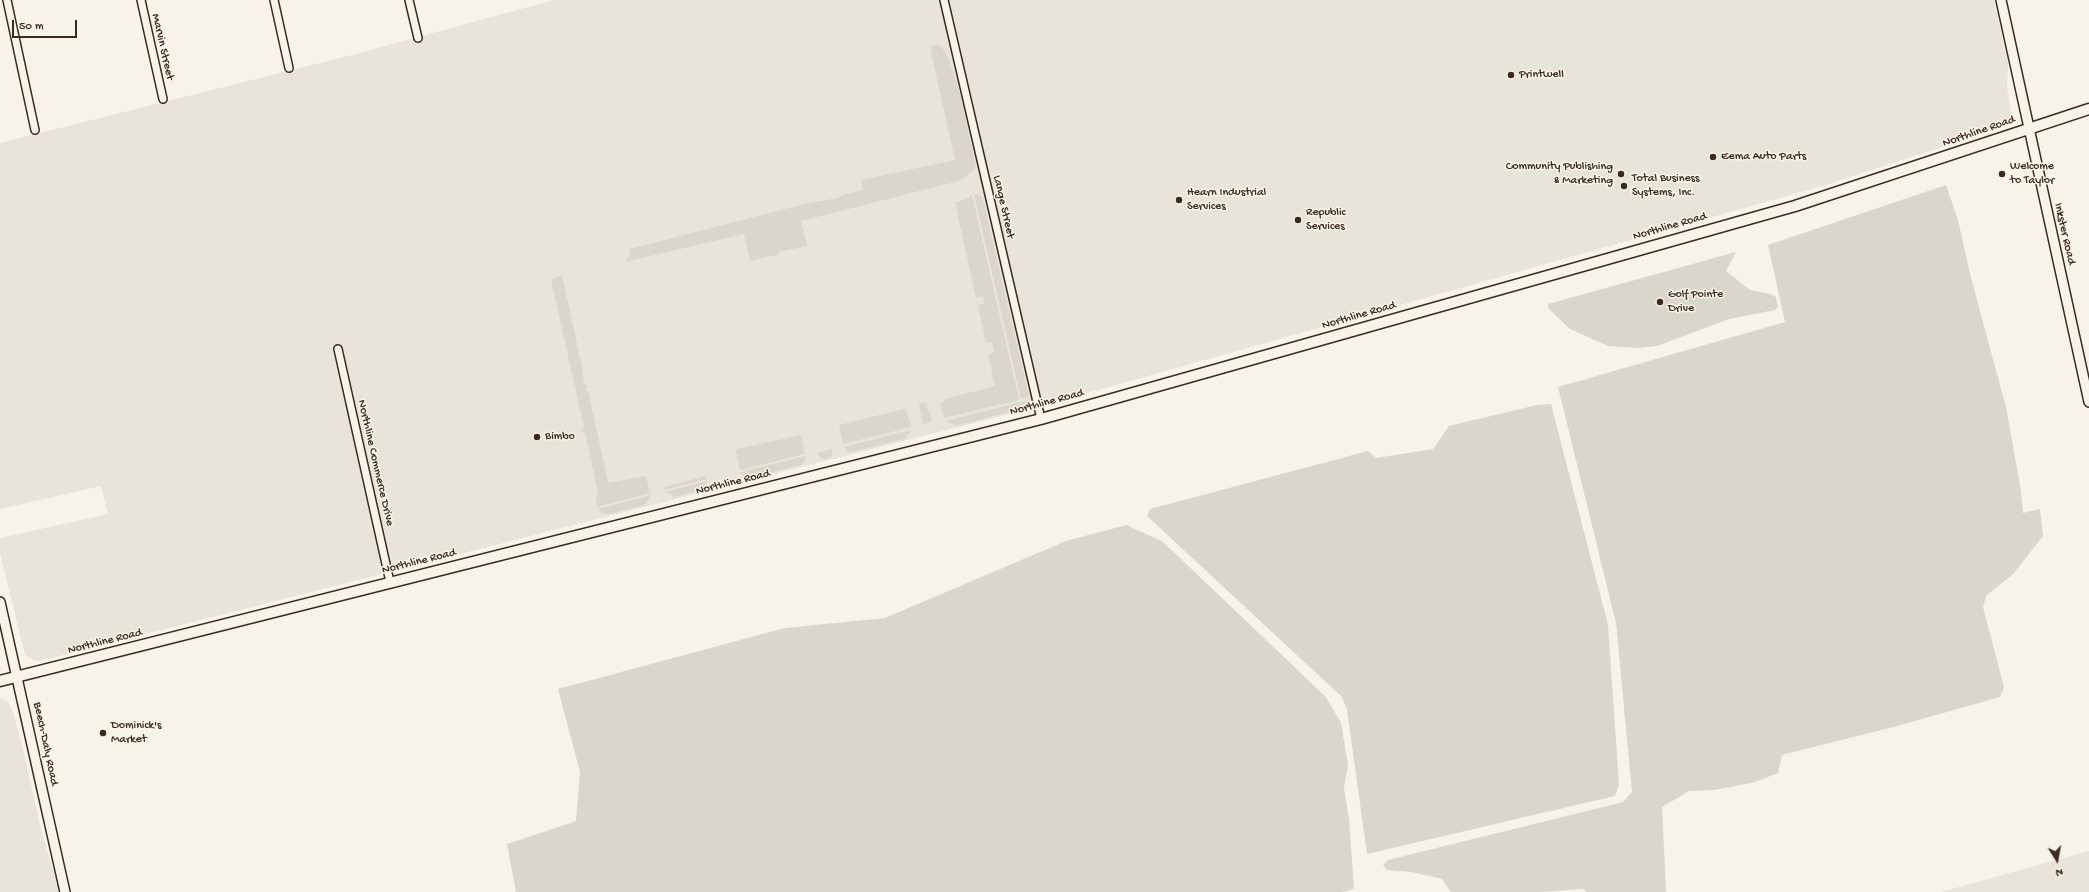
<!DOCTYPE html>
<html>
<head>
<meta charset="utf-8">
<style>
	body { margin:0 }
	#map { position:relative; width:2089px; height:892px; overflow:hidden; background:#f7f3e8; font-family:"Gochi Hand",sans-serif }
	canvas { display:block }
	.north { position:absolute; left:2037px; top:840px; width:40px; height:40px; -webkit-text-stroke:3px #f7f3e8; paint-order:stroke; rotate:169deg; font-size:11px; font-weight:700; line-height:16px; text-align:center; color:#3b2a1e }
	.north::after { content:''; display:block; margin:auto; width:14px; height:18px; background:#3b2a1e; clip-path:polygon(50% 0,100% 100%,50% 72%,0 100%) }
	.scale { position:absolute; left:12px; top:20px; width:65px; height:18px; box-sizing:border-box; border:2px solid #3b2a1e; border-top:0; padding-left:5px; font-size:12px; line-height:14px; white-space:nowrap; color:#3b2a1e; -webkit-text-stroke:3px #f7f3e8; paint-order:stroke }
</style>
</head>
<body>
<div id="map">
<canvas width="2089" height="892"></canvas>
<div class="north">N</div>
<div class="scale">50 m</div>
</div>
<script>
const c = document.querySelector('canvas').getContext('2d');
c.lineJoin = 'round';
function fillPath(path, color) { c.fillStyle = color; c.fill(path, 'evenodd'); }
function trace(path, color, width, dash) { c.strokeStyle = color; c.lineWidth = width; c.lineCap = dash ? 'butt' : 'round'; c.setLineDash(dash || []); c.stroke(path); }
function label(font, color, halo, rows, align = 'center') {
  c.font = font + ' "Gochi Hand",sans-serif'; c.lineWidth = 3; c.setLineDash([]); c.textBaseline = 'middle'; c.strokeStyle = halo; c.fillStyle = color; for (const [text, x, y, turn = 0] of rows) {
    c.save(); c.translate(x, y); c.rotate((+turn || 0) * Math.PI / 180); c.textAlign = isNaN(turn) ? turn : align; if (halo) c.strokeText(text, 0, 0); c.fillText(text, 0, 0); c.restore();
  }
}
fillPath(new Path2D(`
	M554,0H1994L2008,63L2007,87L2011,115L2007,124L1997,129L1826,185L1109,387L990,419L40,661L33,660L25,655L0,553V538L108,514L101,486L0,509V143L352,55Z
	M0,698L8,702L12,709L23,749L41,829L59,892H0Z
	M2089,851V892H1941Z`), '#e9e4d9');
fillPath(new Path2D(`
	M937,44C955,49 971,147 976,166L974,170L959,181L801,221L807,246L779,252L777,255L750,261L744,234L625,262L626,259L630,256V249L804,204L838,198L842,195L863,190L861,180L955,160L931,52V47Z
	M1946,185L1958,220L1971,278L2006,407L2021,491L2023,513L2040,509L2043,536L2013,574L1986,596L1983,607L2004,687L2000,697L1890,728L1782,755L1778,773L1752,783L1714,790L1689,791L1662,807L1666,892H1586L1584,889L1539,892H1451L1442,879L1412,872L1387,870L1383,865L1388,860L1623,802L1632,792L1616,623L1558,387L1785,322L1768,245Z
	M974,194L980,195L984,203L1029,397L1021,399Z
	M970,195H972L1019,400L944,418L940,403L944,402L945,399L995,386L988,354L994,352L992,342L986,343L978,305L984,304L983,296L976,298L955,202L970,198Z
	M1736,252L1726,271L1750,290L1770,294L1776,297L1778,307L1775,310L1729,319L1657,346L1638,348L1608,346L1570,329L1549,309L1548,304Z
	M562,276L583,371L582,374L584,376L583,381L587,387L585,390L588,391L608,482L607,483L646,476L650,493L597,507L596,498L598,492L585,432L581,431L584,428L551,279Z
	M1029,400L1026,406L1020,409L956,426L946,421Z
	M926,402L932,422L923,424L919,404Z
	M1551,404L1608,625L1619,785L1615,796L1367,854L1347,710L1342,697L1147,516L1150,509L1368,451L1376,458L1433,449L1449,426L1537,405Z
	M904,409L907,411L911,427L843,444L839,425Z
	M911,430L905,439L852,452L847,451L844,447Z
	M801,435L805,454L740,470L736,451L737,449Z
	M832,449V456L826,459H822L817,453Z
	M805,456V461L801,465L753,477H746L741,472Z
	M706,476L707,479L664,490V487Z
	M707,481L702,490L675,497L665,492Z
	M651,495L645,505L609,514H604L598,509Z
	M1126,525L1162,541L1326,697L1341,723L1348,765L1344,788L1349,819L1354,889L1342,892H516L507,844L576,821L580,772L558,689L785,628L885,618L1066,541Z`), '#dbd6cb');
const minor = new Path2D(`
	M7,0L35,130
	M141,0L163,99
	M274,0L289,68
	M409,0L418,38
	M944,0L1041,419
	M338,349L390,582`);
const tertiary = new Path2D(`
	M2001,0L2089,402
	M0,602L65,892`);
const secondary = new Path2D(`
	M0,681L1041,419L1795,206L2089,109`);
trace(minor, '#3b2a1e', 10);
trace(tertiary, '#3b2a1e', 12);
trace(secondary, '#3b2a1e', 13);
trace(minor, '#f7f3e8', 7);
trace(tertiary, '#f7f3e8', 9);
trace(secondary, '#f7f3e8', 10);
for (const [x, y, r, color] of [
	[1511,75,4,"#3b2a1e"],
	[1713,157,4,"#3b2a1e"],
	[1621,174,4,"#3b2a1e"],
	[2002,174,4,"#3b2a1e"],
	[1624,186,4,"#3b2a1e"],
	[1179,200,4,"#3b2a1e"],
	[1298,220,4,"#3b2a1e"],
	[1660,302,4,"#3b2a1e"],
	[537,437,4,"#3b2a1e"],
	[103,733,4,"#3b2a1e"]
]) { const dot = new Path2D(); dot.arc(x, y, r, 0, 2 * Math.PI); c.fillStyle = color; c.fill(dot); trace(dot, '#f7f3e8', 1.5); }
label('12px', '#3b2a1e', '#f7f3e8', [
	["Marvin Street",162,47,77],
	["Northline Road",1979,132,-19],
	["Lange Street",1003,207,77],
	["Northline Road",1670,227,-16],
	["Inkster Road",2064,234,77],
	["Northline Road",1359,316,-16],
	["Northline Road",1047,403,-15],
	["Northline Commerce Drive",375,463,77],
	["Northline Road",733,483,-14],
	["Northline Road",419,562,-14],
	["Northline Road",105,642,-14],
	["Beech-Daly Road",45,744,78]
]);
label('12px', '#3b2a1e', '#f7f3e8', [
	["Printwell",1519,75],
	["Eema Auto Parts",1721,157],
	["Community Publishing",1613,167,"right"],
	["& Marketing",1613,181,"right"],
	["Welcome",2010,167],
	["to Taylor",2010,181],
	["Total Business",1632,179],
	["Systems, Inc.",1632,193],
	["Hearn Industrial",1187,193],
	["Services",1187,207],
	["Republic",1306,213],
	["Services",1306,227],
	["Golf Pointe",1668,295],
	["Drive",1668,309],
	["Bimbo",545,437],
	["Dominick's",111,726],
	["Market",111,740]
], 'left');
</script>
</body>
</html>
